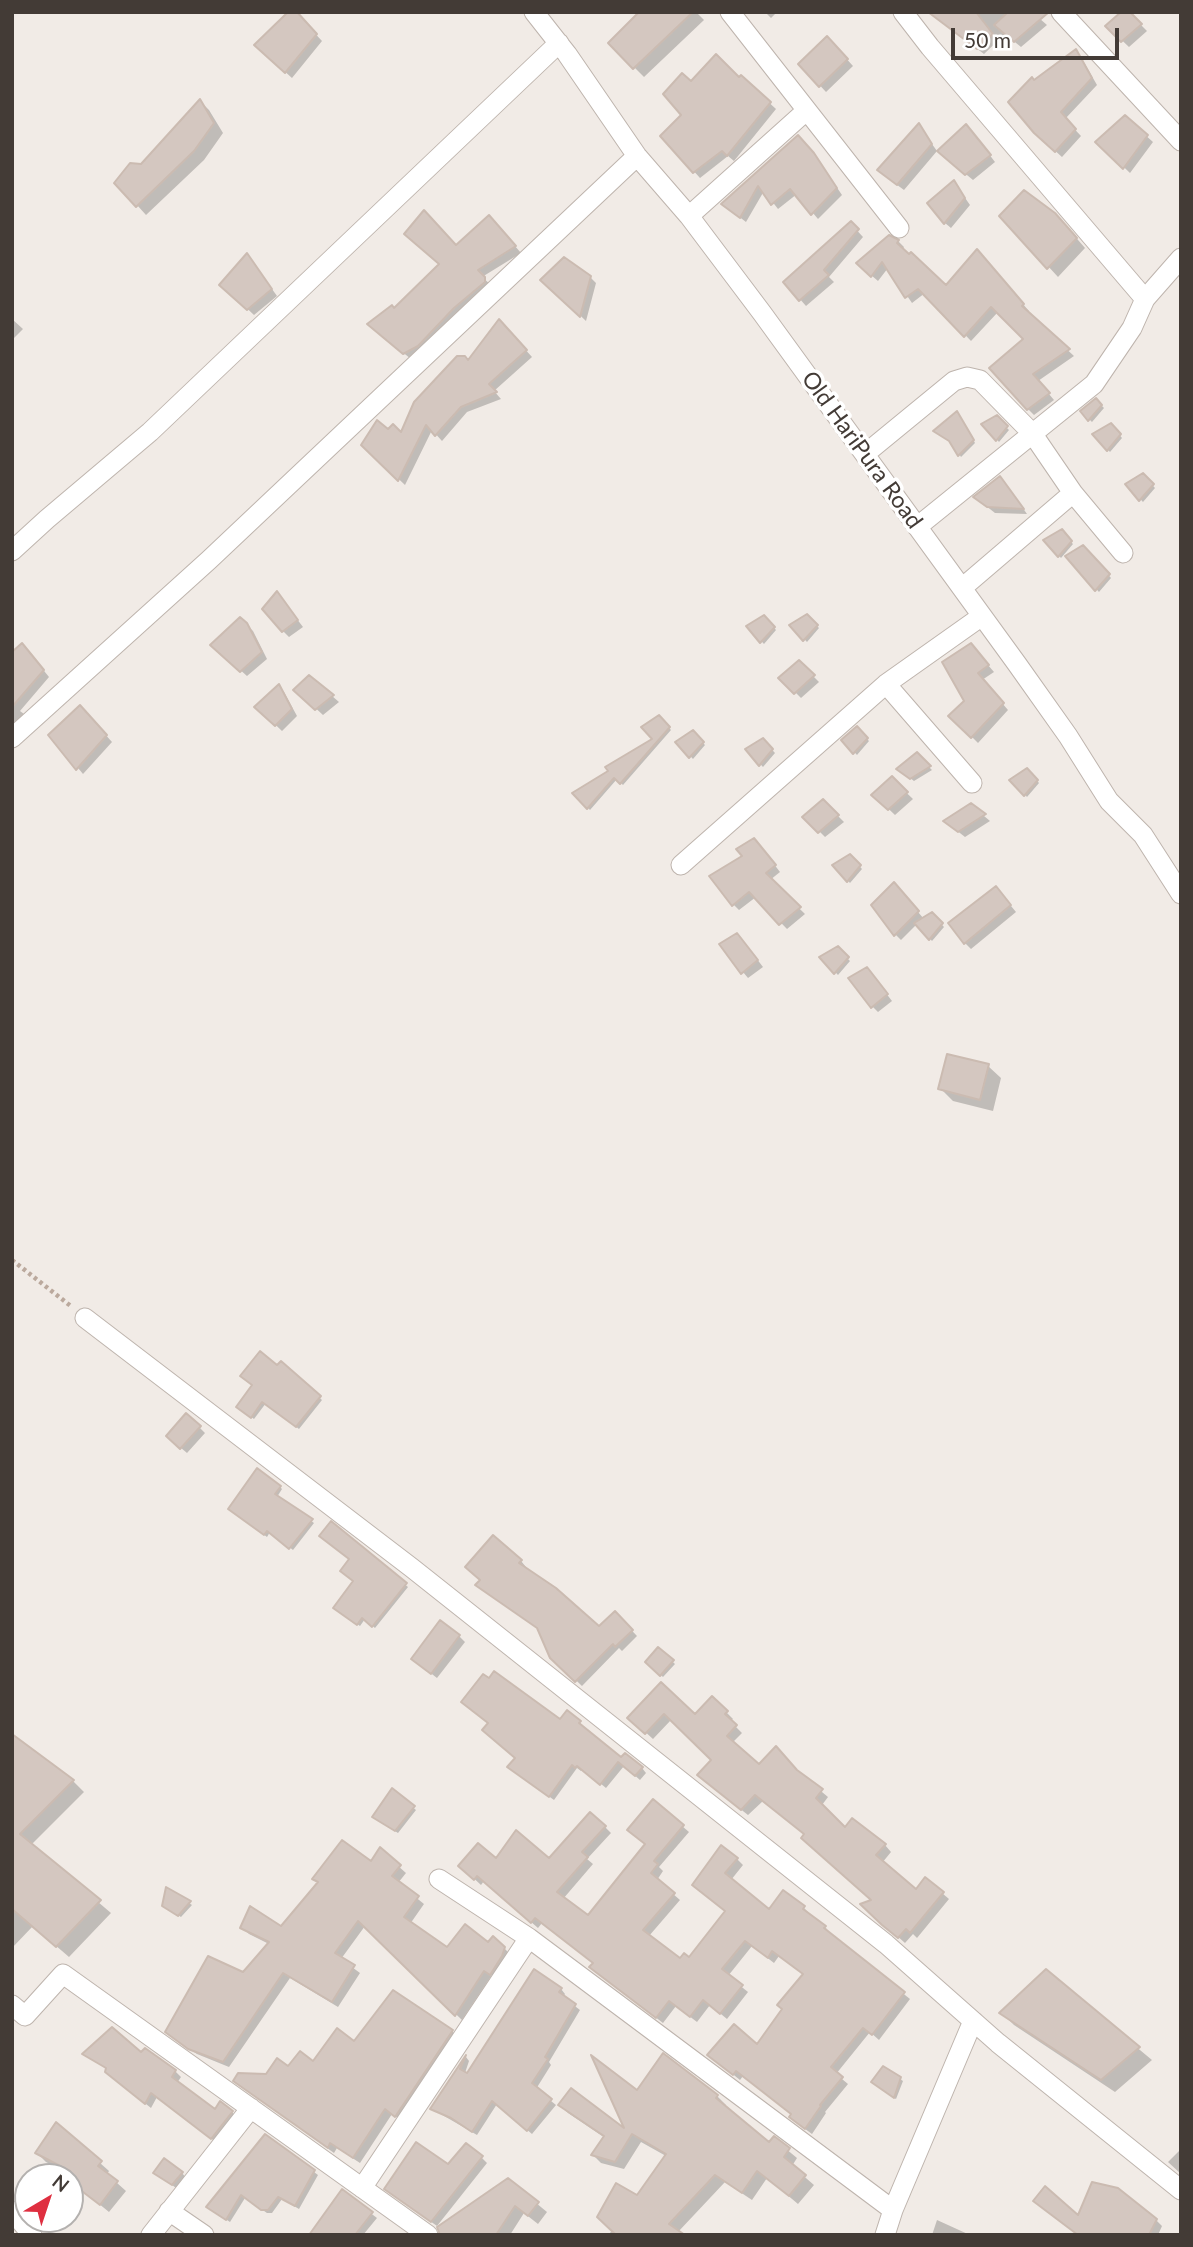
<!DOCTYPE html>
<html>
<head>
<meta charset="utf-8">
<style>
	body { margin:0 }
	#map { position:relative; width:1193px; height:2247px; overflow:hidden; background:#f1ebe6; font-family:Lato,sans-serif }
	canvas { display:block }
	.frame { position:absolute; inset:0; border:14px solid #433b36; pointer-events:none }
	.north { position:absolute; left:14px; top:2163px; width:70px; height:70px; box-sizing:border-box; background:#fff; border:2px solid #b4b1af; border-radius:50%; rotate:39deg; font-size:19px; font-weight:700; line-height:28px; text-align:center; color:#433b36 }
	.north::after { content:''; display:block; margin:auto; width:24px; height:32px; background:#df2f40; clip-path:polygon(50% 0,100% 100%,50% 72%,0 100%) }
	.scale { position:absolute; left:951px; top:28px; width:168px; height:32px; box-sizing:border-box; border:4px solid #433b36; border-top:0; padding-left:9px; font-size:21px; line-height:24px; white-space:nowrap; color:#433b36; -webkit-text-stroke:5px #fff; paint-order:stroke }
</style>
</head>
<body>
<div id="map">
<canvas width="1193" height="2247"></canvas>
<div class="frame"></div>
<div class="north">N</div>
<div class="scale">50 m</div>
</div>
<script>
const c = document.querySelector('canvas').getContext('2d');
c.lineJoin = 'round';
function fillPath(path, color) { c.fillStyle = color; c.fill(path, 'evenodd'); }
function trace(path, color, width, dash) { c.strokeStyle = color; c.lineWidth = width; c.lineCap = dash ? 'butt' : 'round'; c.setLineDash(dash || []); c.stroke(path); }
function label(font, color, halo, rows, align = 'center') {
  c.font = font + ' Lato,sans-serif'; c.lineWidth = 7; c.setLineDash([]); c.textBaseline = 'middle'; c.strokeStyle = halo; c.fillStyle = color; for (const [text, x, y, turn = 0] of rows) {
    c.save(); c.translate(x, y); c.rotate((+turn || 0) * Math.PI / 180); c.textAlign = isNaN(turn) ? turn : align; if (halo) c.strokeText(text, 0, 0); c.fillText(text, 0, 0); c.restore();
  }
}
fillPath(new Path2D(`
	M295,12L322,41L292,78L262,51Z
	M641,12H696L704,20L644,77L610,43Z
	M765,12H777L771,18Z
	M951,12H1032L1047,25L1021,47L1005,34L984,54L947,26Z
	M1128,12L1147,31L1129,47L1108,27Z
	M833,44L853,66L826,92L800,64Z
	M1076,52L1081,57L1097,85L1065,119L1081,136L1062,157L1042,139L1034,82Z
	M741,77L776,109L734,161L728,156L700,178L662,136L683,115L692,84L738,79Z
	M200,101L209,110L223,133L204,160L146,215L137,205L141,166Z
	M1125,117L1153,142L1130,173L1098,142Z
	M919,126L937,151L904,190L885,176Z
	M972,132L995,162L973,180L945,157Z
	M804,143L819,161L842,195L818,219L797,194L778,209L764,191L746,222L729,209Z
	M954,182L970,205L951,228L945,223Z
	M1002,216L1065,225L1085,248L1058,277Z
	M495,223L521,253L482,277L491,285L411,359L375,330L456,247Z
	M851,224L863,237L829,277L834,282L806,306L785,282Z
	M889,237L898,241L904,247L902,250L947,287L982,258L1029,311L1027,313L1074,356L1038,381L1054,400L1034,415L1028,409L1026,340L998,312L971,341L925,293L912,303L888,268L878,281L864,269Z
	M252,261L277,296L254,315L222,285Z
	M590,277L596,283L586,321L543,280Z
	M12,319L23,329L12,340Z
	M505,327L532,357L494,391L501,399L467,412L442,441L432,430L405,485L363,445L388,431L402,435L468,362Z
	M1096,400L1104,408L1092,422L1082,412Z
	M960,416L975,443L961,457L952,442Z
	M996,417L1009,430L999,442L984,424Z
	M1111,425L1122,438L1110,452L1095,435Z
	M1143,475L1155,488L1143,502L1127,485Z
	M1000,478L1006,484L1027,514L995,513L976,498Z
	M1061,532L1073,544L1061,558L1046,541Z
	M1083,547L1111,578L1099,592L1067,557Z
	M277,593L303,627L289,637L283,631Z
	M807,616L819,628L807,642L791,625Z
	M764,617L776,630L764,644L748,627Z
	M246,624L253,631L267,659L247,676L218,650Z
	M28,651L49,677L20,711L24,714L12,726V654Z
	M976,651L994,672L982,680L1008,710L978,743L951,716L966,701Z
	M799,662L819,682L801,698L781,678Z
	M310,677L339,702L323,715L296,690Z
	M279,686L284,692L297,716L282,731L257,707Z
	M86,713L112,742L83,774L51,735Z
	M659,717L671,730L623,785L617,779L590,810L575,793L611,771L655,739Z
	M857,729L869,741L857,755L843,740Z
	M693,733L705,745L693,759L677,742Z
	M763,740L775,753L763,767L747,750Z
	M917,755L932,770L914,781L901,771Z
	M1027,770L1039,783L1027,797L1012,780Z
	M892,779L913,799L895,815L874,795Z
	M823,801L844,822L825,837L805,817Z
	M971,805L990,821L965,837L951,826Z
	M760,846L780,872L770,880L805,914L787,929L756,897L739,910L733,904L744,857Z
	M850,856L862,869L850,883L834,865Z
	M899,890L924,919L932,914L944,927L932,941L917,924L901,940L895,934Z
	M1002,895L1016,912L971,949L965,943Z
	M743,941L763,967L748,978L743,972Z
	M837,948L850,961L838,975L822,958Z
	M872,975L892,1001L878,1012L872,1006Z
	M988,1066L1001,1078L993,1111L953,1101L940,1088Z
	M281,1364L322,1400L299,1429L266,1403L254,1419L241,1409Z
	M199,1427L205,1433L187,1453L174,1442Z
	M280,1487L282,1489L277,1497L314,1523L293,1550L270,1532L267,1537L233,1511Z
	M331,1524L408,1587L375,1628L365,1619L360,1626L337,1610L355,1581L351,1559Z
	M493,1538L521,1561L526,1567L524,1568L599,1628L615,1613L637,1636L622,1651L619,1648L582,1686L552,1657L540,1630L482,1580Z
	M459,1636L465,1642L437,1678L419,1664Z
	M659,1649L675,1664L663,1677L647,1662Z
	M661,1684L695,1717L712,1698L733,1719L730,1721L742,1733L732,1743L759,1766L798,1772L828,1797L822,1805L845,1829L885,1845L891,1852L882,1863L916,1892L942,1893L949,1899L917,1938L913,1934L905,1943L869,1911L873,1901L806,1835L763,1801L748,1815L705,1781L713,1760L671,1720L653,1739L630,1718Z
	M560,1721L579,1722L584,1727L582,1728L621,1760L642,1768L646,1773L640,1780L624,1766L606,1788L583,1769L581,1771L577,1768L554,1800L514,1771Z
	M12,1736L73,1781L84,1792L31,1845L111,1913L69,1957L33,1926L12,1948Z
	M392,1790L416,1810L398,1833L376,1819Z
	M682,1826L689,1832L659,1867L663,1871L657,1880L680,1900L649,1936L680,1960H689L727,1912L701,1891L737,1859L743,1865L731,1880L769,1911L783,1892L804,1908L810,1914L809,1916L825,1927L831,1934L830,1935L910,1999L879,2040L870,2032L836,2074L848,2084L825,2112L826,2113L812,2134L797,2123L792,2114L743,2076L740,2080L709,2055L757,2046L784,2009L804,1974L779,1956L774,1963L752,1946L728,1976L748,1992L727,2019L710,2005L697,2022L676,2006L663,2023L598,1973L594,1964L542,1923L538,1928L484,1881L481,1885L467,1872L496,1860L549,1861L605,1827L611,1833L587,1859L593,1864L563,1899L588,1918Z
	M380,1850L406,1873L398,1883L424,1904L410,1924L447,1950L504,1948L511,1955L497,1980L492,1975L462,2020L365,1926L341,1959L360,1973L338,2007L290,1978L229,2067L197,2054L173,2038L244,1974L269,1944L249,1934L242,1927L282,1929L319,1884L315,1879L371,1864Z
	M167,1889L192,1905L181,1917L167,1908Z
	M1046,1972L1152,2060L1115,2092L1014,2025L1002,2013Z
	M561,1989L565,1994L563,1997L580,2010L549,2062L551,2065L536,2089L556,2105L532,2134L497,2104L477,2135L432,2109L466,2057L469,2061L465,2073L468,2075Z
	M452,2031L458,2037L402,2121L392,2114L360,2163L337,2148L334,2153L242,2087L288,2068L313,2063L355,2043Z
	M85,2054L141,2055L175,2071L181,2077L177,2083L215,2112H232L237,2118L217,2143L157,2097L151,2108L112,2077L107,2069Z
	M663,2056L717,2096L726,2105L724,2107L769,2145L774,2139L797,2158L792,2166L814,2185L798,2204L767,2178L752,2200L725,2182L678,2232L682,2235L610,2233L666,2156L641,2142L624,2169L601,2163L593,2155L605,2138L568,2113L560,2105L628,2134L638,2093Z
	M900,2079L903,2081L896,2099L875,2085Z
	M265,2136L318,2175L299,2209L282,2199L272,2213H267L245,2198L230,2222L212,2210Z
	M1181,2149V2174L1168,2162Z
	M37,2153L100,2163L109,2171L107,2174L126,2191L109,2212L71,2181L74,2176L46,2162Z
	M481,2157L487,2163L437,2226L392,2194L449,2166Z
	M155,2173H182L187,2179L179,2190Z
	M508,2180L547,2212L538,2224L524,2213L510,2235H441Z
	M343,2192L377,2218L363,2235H330Z
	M1079,2218L1156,2220L1162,2226L1158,2235H1079Z
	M937,2220L970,2235H932Z`), '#0003');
const building = new Path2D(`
	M288,12H297L317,34L285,73L254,45Z
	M639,12H693L633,69L608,43Z
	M928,12H976L993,34L977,49Z
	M1008,12H1049L1014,42L994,25Z
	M1121,12H1130L1142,24L1121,42L1105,26Z
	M827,36L848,59L819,87L798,64Z
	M1076,49L1092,78L1061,112L1076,129L1055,152L1034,133L1008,102L1032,77L1034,80Z
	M716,54L739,77L741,75L771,102L727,156L722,151L693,173L660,136L681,115L663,94L682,73L691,81Z
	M200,99L214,123L194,151L136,207L114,183L130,163L141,164Z
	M1125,115L1148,135L1123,169L1095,142Z
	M919,123L932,144L897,185L877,170Z
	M966,124L991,155L965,175L937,151Z
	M798,135L814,153L837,188L811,215L790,189L771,205L758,186L740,218L721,204Z
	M954,180L965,198L944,224L927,203Z
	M1024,190L1055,213L1077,238L1047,269L999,216Z
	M424,210L456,245L489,215L516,246L478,270L485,277V282L454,308L418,346L403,354L367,324L392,305L394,308L439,264L404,234Z
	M851,221L859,229L824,270L829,275L799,301L783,282Z
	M889,235L899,240L897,243L909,254L911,252L946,285L977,249L1024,304L1022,306L1070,349L1033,374L1050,393L1027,410L989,368L1023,339L991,307L964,337L918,289L905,298L882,262L871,277L856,263Z
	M247,253L272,289L247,310L219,285Z
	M564,257L591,276L580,317L540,280Z
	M499,319L527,350L489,384L497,392L461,407L435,436L426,425L398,481L361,445L377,420L388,429L393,424L401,432L414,402L457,356H465L468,360Z
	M1096,398L1102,405L1088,421L1080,411Z
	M957,411L974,440L958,456L949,441L933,431Z
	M997,415L1008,426L996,441L981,424Z
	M1111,423L1121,434L1107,451L1092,434Z
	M1143,473L1154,484L1139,501L1125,484Z
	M1000,476L1024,509L987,507L973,497Z
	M1062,529L1072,541L1058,557L1043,540Z
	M1083,545L1110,574L1095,591L1065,556Z
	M277,591L298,620L282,632L262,609Z
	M807,614L818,625L803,641L789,625Z
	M764,615L775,627L760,643L746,626Z
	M240,617L247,623L262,652L240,672L210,645Z
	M22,643L44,670L12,707V652Z
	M971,643L989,665L978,673L1004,703L971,738L948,716L964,701L942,662Z
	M799,660L815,675L794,694L778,678Z
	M309,675L334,695L315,710L293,690Z
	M279,684L292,709L275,726L254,707Z
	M80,705L107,735L76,770L48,735Z
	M659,715L670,727L620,784L614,778L587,809L572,793L608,771L605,767L652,739L641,727Z
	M857,726L868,738L853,754L841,740Z
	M693,730L704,742L689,758L675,742Z
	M763,738L773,749L759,766L745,749Z
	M917,752L931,766L910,779L896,769Z
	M1027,768L1038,780L1024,796L1009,780Z
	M892,776L908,792L888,810L871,795Z
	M823,799L839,815L818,833L802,817Z
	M971,803L986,814L958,832L943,821Z
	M754,838L776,865L766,873L801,907L779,925L749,892L732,906L709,876L742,856L736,849Z
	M850,854L861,865L847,882L832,865Z
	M894,882L919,911L894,936L871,905Z
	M996,886L1011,905L964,944L948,923Z
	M932,912L943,923L929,940L914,923Z
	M737,933L758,960L741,974L719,944Z
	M838,946L849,957L834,974L819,957Z
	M867,967L888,994L871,1008L848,978Z
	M947,1054L989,1064L980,1100L938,1089Z
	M260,1351L277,1365L281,1361L321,1396L296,1427L262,1402L251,1418L236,1407L252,1385L240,1376Z
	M186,1413L201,1426L180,1449L166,1436Z
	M257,1468L281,1486L275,1494L313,1519L289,1549L267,1531L264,1535L228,1509Z
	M331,1521L407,1583L372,1627L362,1618L357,1625L333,1608L353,1581L340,1571L349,1559L319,1536Z
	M493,1535L522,1560L519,1563L556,1588L599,1626L615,1611L633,1630L615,1647L613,1644L575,1682L550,1658L537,1628L475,1585L480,1580L465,1567Z
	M440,1620L460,1635L431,1674L411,1659Z
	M658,1647L674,1660L660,1676L645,1662Z
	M494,1671L560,1719L567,1710L581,1721L579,1723L621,1757L625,1753L643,1767L635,1776L618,1762L600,1785L577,1766L575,1768L572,1765L549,1797L507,1767L515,1758L482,1730L488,1723L461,1702L483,1674L489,1678Z
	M661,1682L695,1714L712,1696L728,1711L725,1714L737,1725L727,1736L759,1764L776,1746L797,1770L823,1789L816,1798L845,1827L852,1818L886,1844L876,1855L916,1889L925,1877L944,1892L910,1933L906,1929L898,1938L882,1925L860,1904L871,1900L801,1838L804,1834L755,1795L741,1810L697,1775L711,1760L664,1714L645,1734L627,1718Z
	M12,1734L74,1780L20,1834L101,1900L56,1947L12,1909Z
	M392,1788L415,1806L395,1831L372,1817Z
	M653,1799L684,1825L654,1861L658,1864L651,1873L675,1893L643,1930L680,1958L684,1953L689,1957L725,1911L692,1885L721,1845L738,1858L725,1873L769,1909L783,1890L805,1906L803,1909L826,1926L824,1928L905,1992L872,2035L863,2028L831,2067L843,2077L820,2105L821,2106L805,2129L789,2117L791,2114L736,2071L733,2075L707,2055L734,2024L757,2044L782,2009L777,2005L803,1974L772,1951L768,1958L745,1941L722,1969L743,1985L720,2014L703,2000L690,2017L669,2001L656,2018L589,1967L593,1963L535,1918L531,1923L477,1876L474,1880L458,1866L478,1843L496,1858L516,1830L549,1858L590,1812L606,1826L582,1852L588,1857L557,1892L588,1915L645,1844L627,1830Z
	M342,1840L371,1861L380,1847L401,1865L392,1876L419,1896L404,1917L447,1947L465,1924L488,1942L493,1936L505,1947L502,1956L490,1975L484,1971L455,2016L358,1921L335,1953L355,1965L332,2002L283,1973L223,2062L188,2049L165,2032L208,1956L243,1972L269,1942L240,1928L250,1906L281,1926L318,1882L312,1879Z
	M166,1887L191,1901L178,1916L162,1906Z
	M534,1969L562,1988L559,1992L576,2004L545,2057L548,2059L532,2083L552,2099L527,2131L492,2101L472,2132L451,2118L430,2109L466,2055L460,2069L467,2073Z
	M1046,1969L1140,2047L1101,2080L999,2013Z
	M393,1990L453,2030L395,2117L385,2109L353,2158L330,2143L328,2148L233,2081L238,2073L266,2074L277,2058L288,2066L300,2051L313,2061L337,2028L354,2041Z
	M112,2027L141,2052L145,2048L176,2070L172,2077L215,2109L220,2101L233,2111L211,2139L151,2093L145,2104L105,2072L106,2068L82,2054Z
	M663,2053L718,2095L716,2098L769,2142L774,2136L790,2148L784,2157L806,2175L789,2196L757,2171L742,2193L715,2175L669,2224L685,2235H616L597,2217L616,2183L637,2195L666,2154L632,2134L615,2162L591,2155L604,2136L558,2105L571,2088L624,2128L591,2055L637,2090Z
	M883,2066L901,2077L894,2098L871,2082Z
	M56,2122L102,2161L98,2166L118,2181L100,2205L70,2182V2171L35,2153Z
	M265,2134L315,2170L295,2206L278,2197L268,2210H261L241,2195L226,2220L206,2207Z
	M416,2142L448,2164L466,2143L483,2156L431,2222L384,2189Z
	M164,2158L183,2172L172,2185L153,2173Z
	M508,2178L539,2202L528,2216L515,2206L496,2235H440L437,2227Z
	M1092,2182L1118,2188L1157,2219L1149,2235H1078L1033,2201L1045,2186L1078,2215Z
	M342,2189L373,2212L355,2235H309Z`);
fillPath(building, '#d4c7c0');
trace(building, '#cbbbb1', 2);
const minor = new Path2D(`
	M534,12L567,54L637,156L689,216L762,313L1017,664L1068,736L1109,801L1143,835L1181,894
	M730,12L899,228
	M903,12L930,47L1145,299
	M1061,12L1181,141
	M689,216L806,111
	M865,454L954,381L967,377L980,380L1032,433L1073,493L1123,553
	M917,527L1094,384L1132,328L1145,299L1181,258
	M12,551L47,519L150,432L559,43
	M962,588L1073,493
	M886,684L972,783
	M12,738L209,560L637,156
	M681,865L886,684L982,616
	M85,1318L412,1568L886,1944L998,2043L1181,2190
	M439,1879L529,1938L893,2210
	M12,2005L25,2016L63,1974L428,2235
	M362,2188L529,1938
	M12,2211L32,2235
	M169,2211L204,2235
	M151,2235L251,2108
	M885,2235L893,2210L973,2021`);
trace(minor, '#beb4ad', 21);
trace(new Path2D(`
	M12,1260L72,1307`), '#bba99d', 4.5, [3.5, 3.5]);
trace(minor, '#fff', 19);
label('23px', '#433b36', '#fff', [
	["Old HariPura Road",862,450,54]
]);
</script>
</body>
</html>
